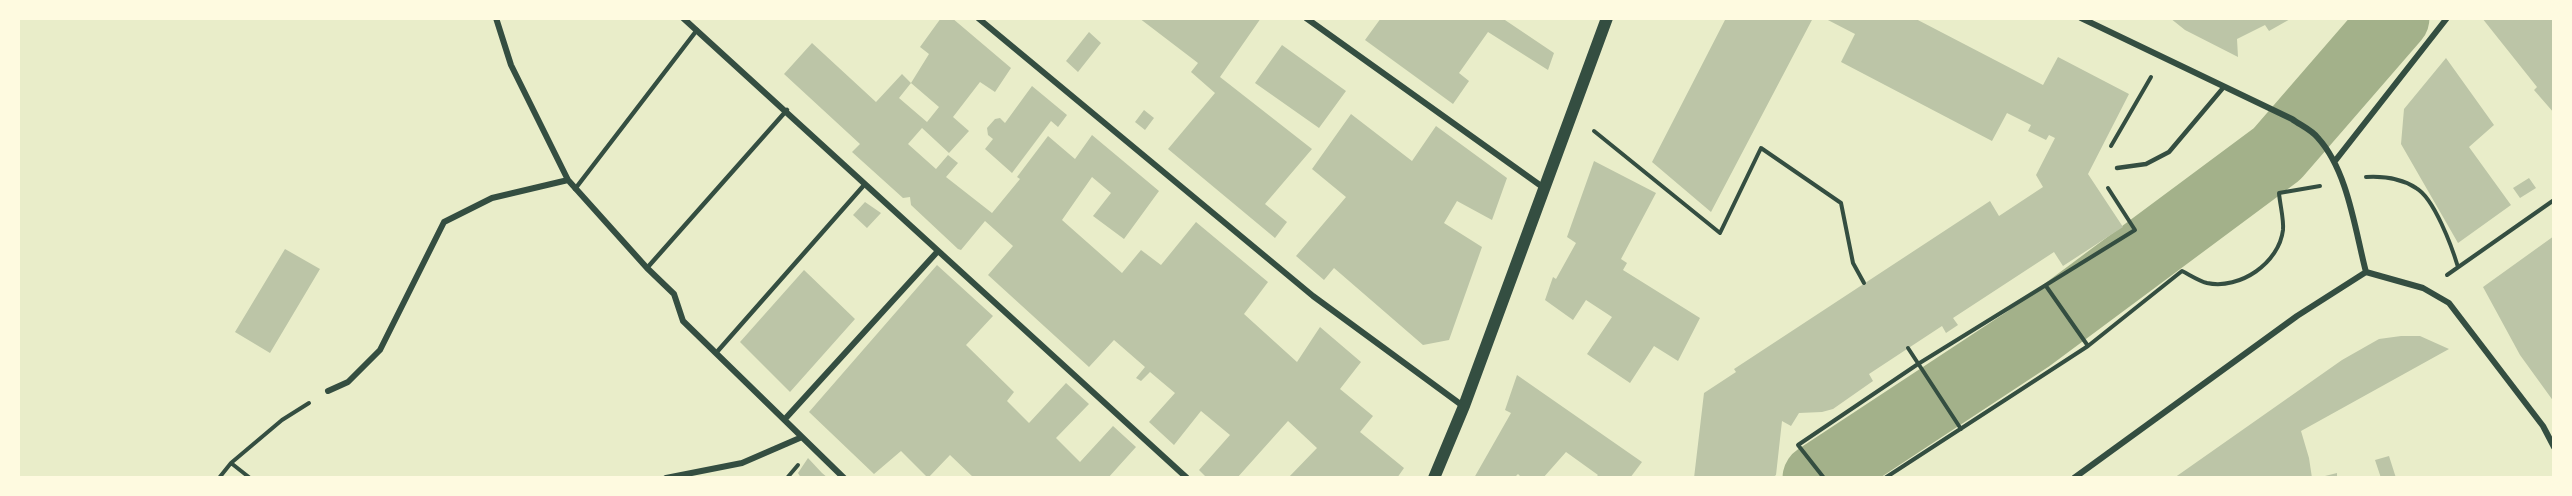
<!DOCTYPE html>
<html>
<head>
<meta charset="utf-8">
<style>
	body { margin:0 }
	#map { position:relative; width:2572px; height:496px; overflow:hidden; background:#e9edc9; font-family:"Fira Sans",sans-serif }
	canvas { display:block }
	.frame { position:absolute; inset:0; border:20px solid #fefae0; pointer-events:none }
</style>
</head>
<body>
<div id="map">
<canvas width="2572" height="496"></canvas>
<div class="frame"></div>
</div>
<script>
const c = document.querySelector('canvas').getContext('2d');
c.lineJoin = 'round';
function trace(path, color, width, dash) { c.strokeStyle = color; c.lineWidth = width; c.lineCap = dash ? 'butt' : 'round'; c.setLineDash(dash || []); c.stroke(path); }
function fillPath(path, color) { c.fillStyle = color; c.fill(path, 'evenodd'); }
trace(new Path2D(`
	M1817,478L2028,339L2277,154L2395,18`), '#a3b18a', 69);
fillPath(new Path2D(`
	M941,18H952L1011,68L995,92L980,82L953,117L969,131L949,153L922,128L908,144L936,169L948,155L958,163L946,177L992,213L1020,179L1017,177L1048,136L1075,159L1092,135L1159,191L1124,239L1093,216L1111,193L1092,177L1062,220L1122,273L1141,250L1161,265L1196,222L1268,282L1244,314L1297,362L1320,327L1361,362L1340,389L1373,416L1360,432L1404,468L1397,478H1288L1317,448L1288,421L1237,478H1207L1199,470L1230,435L1201,411L1174,445L1149,422L1175,393L1150,372L1141,381L1136,378L1145,367L1114,340L1089,367L988,275L1013,246L985,221L961,250L958,249L911,205L910,197L903,198L852,152L860,144L784,74L812,43L876,102L902,74L911,83L929,54L920,47ZM911,83L939,107L927,122L899,98Z
	M1139,18H1261L1220,77L1312,149L1265,204L1287,222L1275,238L1168,149L1215,93L1191,72L1198,63Z
	M1381,18H1502L1554,53L1548,70L1488,32L1459,73L1469,81L1453,104L1365,40Z
	M1726,18H1813L1711,212L1652,162Z
	M1824,18H1914L2043,85L2058,57L2129,94L2088,174L2123,227L2063,266L2054,252L1953,318L1958,325L1946,333L1942,326L1869,374L1873,381L1833,409L1822,412L1799,413L1791,426L1782,421L1776,475L1772,478H1694L1704,393L1736,372L1734,369L1990,201L1999,216L2043,187L2036,175L2055,138L2049,135L2046,140L2028,131L2031,125L2007,113L1992,141L1841,62L1855,34Z
	M2170,18H2292L2269,31L2265,25L2237,39L2238,57L2185,30Z
	M2482,18H2554V113L2534,90L2537,87Z
	M1089,32L1101,43L1078,72L1066,61Z
	M1282,45L1346,91L1319,128L1255,83Z
	M2446,58L2494,125L2469,147L2511,205L2458,243L2401,144L2404,109Z
	M1032,86L1067,115L1058,127L1051,121L1012,173L985,149L993,139L988,135L987,128L995,119L1000,118L1005,123Z
	M1144,110L1154,118L1145,130L1135,122Z
	M1351,114L1412,161L1436,126L1507,178L1492,220L1457,201L1444,223L1482,247L1449,340L1423,345L1334,268L1324,280L1296,256L1346,197L1312,169Z
	M1594,161L1656,193L1621,259L1627,263L1623,270L1700,318L1678,361L1654,346L1630,383L1587,354L1612,317L1586,300L1573,320L1545,300L1553,277L1556,279L1576,243L1567,237Z
	M2529,178L2536,188L2520,198L2513,188Z
	M865,202L881,213L867,228L853,215Z
	M2554,236V402L2520,355L2483,287Z
	M285,249L320,269L270,353L235,332Z
	M937,265L993,316L966,345L1014,392L1007,401L1029,423L1066,383L1089,404L1056,438L1080,462L1113,426L1136,447L1108,478H974L950,455L928,478L901,451L874,474L809,412Z
	M804,270L855,319L790,392L740,342Z
	M2401,336H2420L2449,349L2301,431L2309,458L2312,478H2174L2342,360L2379,339Z
	M1517,375L1642,462L1630,478H1595L1598,475L1566,452L1543,478H1522L1518,474L1514,478H1474L1511,413L1505,410Z
	M2389,456L2396,478H2381L2375,460Z
	M808,458L822,473L828,478H801L798,473Z
	M2337,473V478H2321V477Z`), '#bcc5a7');
trace(new Path2D(`
	M1594,131L1720,233L1761,148L1841,203L1853,263L1864,283
	M2111,146L2151,77
	M2366,177C2384,176 2401,178 2416,188C2434,198 2452,247 2458,267
	M2447,275L2554,200
	M2046,286L2088,346
	M1908,348L1961,429
	M231,463L282,420L309,403
	M219,478L231,463L250,478
	M787,478L798,465
	M1824,478L1798,445L1918,364L2135,230L2108,188
	M1885,478L2088,346L2182,271C2190,275 2199,281 2207,283C2240,290 2279,263 2283,230C2284,219 2280,205 2279,193L2320,186`), '#344e41', 4);
trace(new Path2D(`
	M2117,168L2146,164L2169,152L2223,88
	M575,189L697,30
	M647,268L787,110
	M716,353L865,184`), '#344e41', 4.5);
trace(new Path2D(`
	M496,18L511,65L568,180L647,268L674,294L683,321L844,478
	M683,18L1187,478
	M978,18L1313,296L1463,406
	M1306,18L1544,188
	M2081,18L2292,119C2300,125 2312,130 2318,138C2348,171 2355,230 2366,272
	M2335,161L2447,18
	M2366,272L2423,288L2449,303L2543,426L2554,447
	M328,391L348,382L380,350L444,222L492,198L568,180
	M785,419L938,251
	M666,478L742,463L802,437
	M2074,478L2297,316L2366,272`), '#344e41', 6);
trace(new Path2D(`
	M1434,478L1464,406L1607,18`), '#344e41', 12);
</script>
</body>
</html>
